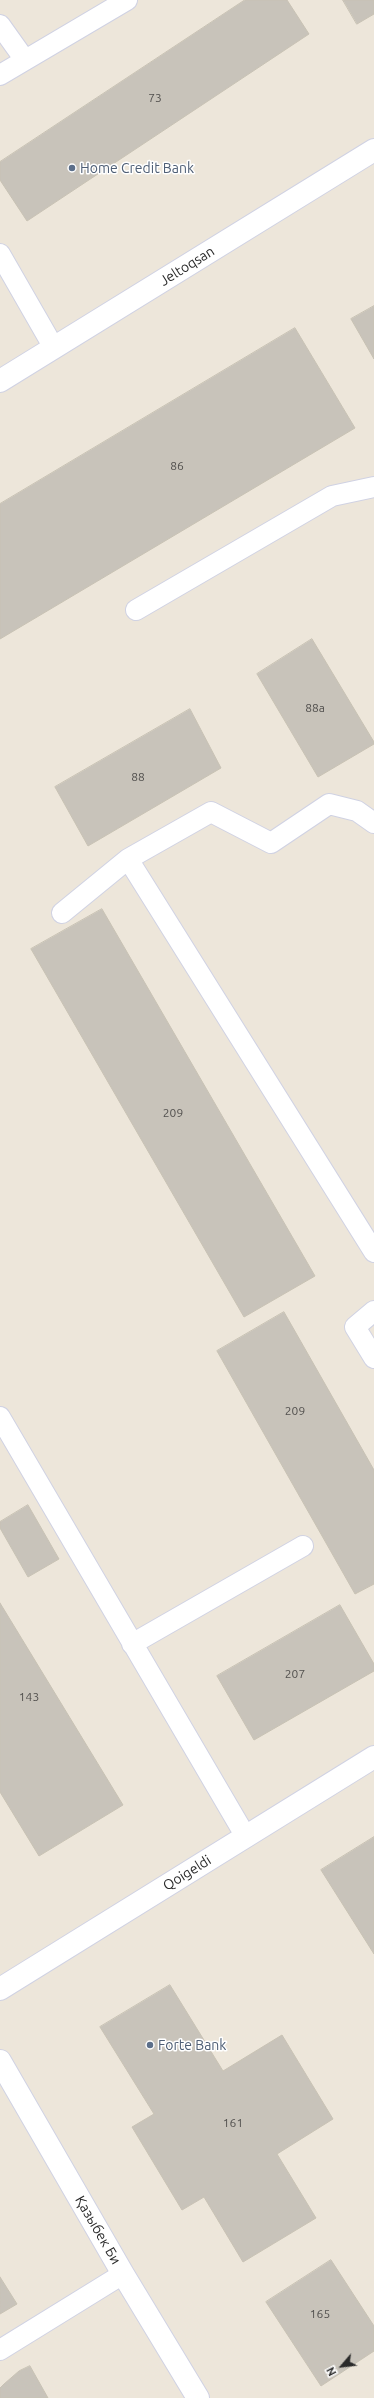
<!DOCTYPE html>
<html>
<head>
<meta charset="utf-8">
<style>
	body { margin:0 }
	#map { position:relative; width:374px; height:2398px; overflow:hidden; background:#ede6da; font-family:Ubuntu,sans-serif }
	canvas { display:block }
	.north { position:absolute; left:322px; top:2346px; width:40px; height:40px; -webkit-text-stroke:3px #fff; paint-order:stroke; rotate:242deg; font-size:11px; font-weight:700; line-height:16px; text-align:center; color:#2a2a2a }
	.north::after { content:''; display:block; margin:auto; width:14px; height:18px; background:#2a2a2a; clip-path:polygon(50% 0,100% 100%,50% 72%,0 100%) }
</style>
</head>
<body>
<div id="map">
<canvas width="374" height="2398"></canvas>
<div class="north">N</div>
</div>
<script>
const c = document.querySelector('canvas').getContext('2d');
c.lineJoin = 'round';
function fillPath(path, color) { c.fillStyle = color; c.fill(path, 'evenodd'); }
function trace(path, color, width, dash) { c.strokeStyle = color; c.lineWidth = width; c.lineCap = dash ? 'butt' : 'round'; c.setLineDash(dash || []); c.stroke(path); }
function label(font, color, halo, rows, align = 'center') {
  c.font = font + ' Ubuntu,sans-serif'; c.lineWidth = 3; c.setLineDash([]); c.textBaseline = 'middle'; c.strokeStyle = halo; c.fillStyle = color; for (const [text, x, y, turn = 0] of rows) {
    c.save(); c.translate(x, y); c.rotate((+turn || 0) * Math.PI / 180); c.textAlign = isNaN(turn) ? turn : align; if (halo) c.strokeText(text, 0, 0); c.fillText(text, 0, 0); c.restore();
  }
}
const building = new Path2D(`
	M245,0H287L309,34L27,221L0,180V162Z
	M343,0H374V14L357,24Z
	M374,306V359L351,319Z
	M295,328L355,428L0,639V504Z
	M312,639L374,742V744L318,777L257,674Z
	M190,709L221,768L88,846L55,787Z
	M102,909L315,1276L244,1317L31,949Z
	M284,1312L374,1470V1584L355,1594L217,1351Z
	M28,1505L59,1559L28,1577L0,1528V1522Z
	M0,1603L123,1805L39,1856L0,1792Z
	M340,1605L374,1664V1671L254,1740L217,1676Z
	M374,1837V1954L321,1870Z
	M170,1985L223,2071L282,2035L333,2119L277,2154L316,2218L243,2262L204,2197L182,2210L132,2127L154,2114L100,2027Z
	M331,2260L374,2326V2351L321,2386L266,2302Z
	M0,2277L17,2304L0,2314Z
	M30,2366L48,2398H0V2388L4,2384L19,2371Z`);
fillPath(building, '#c8c3ba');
trace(building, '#c8c2b4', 1);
const service = new Path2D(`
	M0,25L25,60
	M0,75L127,0
	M0,254L54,348
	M136,610L332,496L374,487
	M128,859L374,1252
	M62,913L128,859L211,812L271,843L329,804L357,811L374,823
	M374,1311L355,1327L374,1358
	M0,1417L246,1837
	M132,1644L303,1546
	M0,2350L123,2274`);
const minor = new Path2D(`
	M0,381L374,150`);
const tertiary = new Path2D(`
	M0,1989L374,1757
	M0,2061L123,2274L198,2398`);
trace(service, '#d0d2e3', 22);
trace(minor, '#d0d2e3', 24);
trace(tertiary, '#d0d2e3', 24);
trace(service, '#fff', 20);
trace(minor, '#fff', 22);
trace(tertiary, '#fff', 22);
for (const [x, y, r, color] of [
	[72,168,4,"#5c6f8a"],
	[150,2045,4,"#5c6f8a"]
]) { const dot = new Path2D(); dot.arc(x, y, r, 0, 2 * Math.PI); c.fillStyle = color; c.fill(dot); trace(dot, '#fff', 1.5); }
label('12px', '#52504e', null, [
	["73",155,98],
	["86",177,466],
	["88а",315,708],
	["88",138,777],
	["209",173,1113],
	["209",295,1411],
	["207",295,1674],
	["143",29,1697],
	["161",233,2123],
	["165",320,2314]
]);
label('14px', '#4e5e75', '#fff', [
	["Home Credit Bank",80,168],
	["Forte Bank",158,2045]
], 'left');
label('14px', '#2a2a2a', '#fff', [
	["Jeltoqsan",187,266,-32],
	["Qoigeldi",187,1873,-32],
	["Қазыбек Би",98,2230,60]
]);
</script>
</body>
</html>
